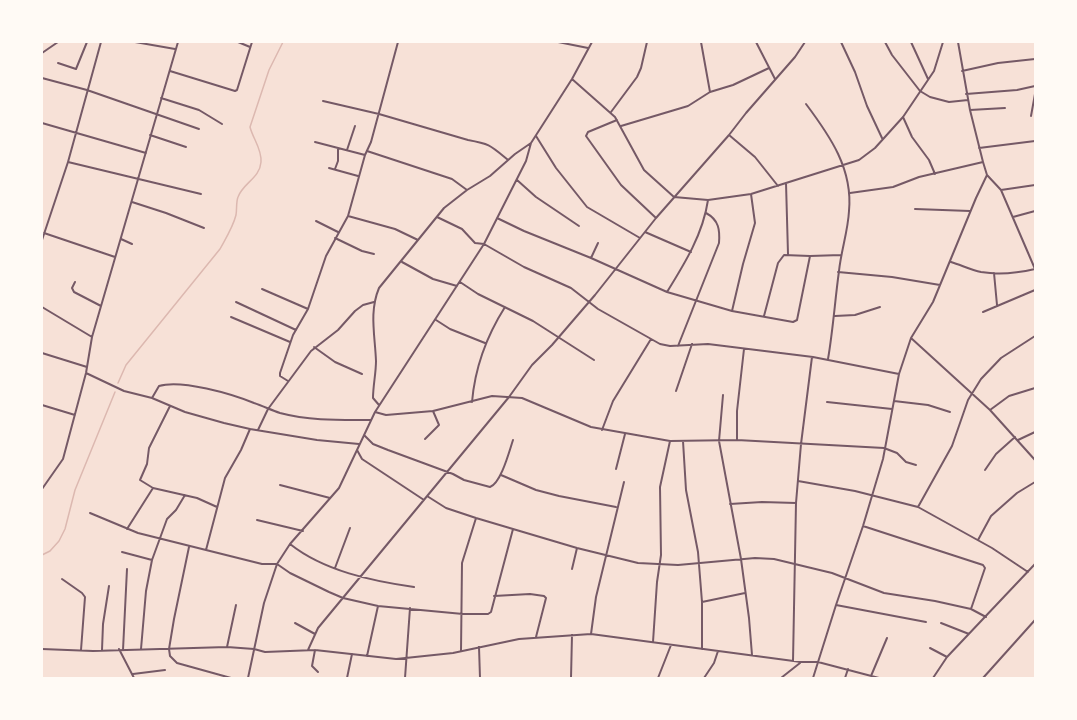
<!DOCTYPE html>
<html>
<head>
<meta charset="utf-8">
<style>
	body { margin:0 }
	#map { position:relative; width:1077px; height:720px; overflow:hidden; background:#f7e1d7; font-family:"Golos Text",sans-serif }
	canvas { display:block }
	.frame { position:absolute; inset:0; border:43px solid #fffaf5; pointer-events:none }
</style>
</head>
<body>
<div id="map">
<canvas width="1077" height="720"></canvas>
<div class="frame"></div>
</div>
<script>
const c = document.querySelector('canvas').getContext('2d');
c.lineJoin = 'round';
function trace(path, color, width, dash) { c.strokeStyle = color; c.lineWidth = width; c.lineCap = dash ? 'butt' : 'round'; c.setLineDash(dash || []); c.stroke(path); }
trace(new Path2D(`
	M118,383L126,365L220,249C226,238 233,227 236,215C237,209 236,202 238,197C243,183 260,178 261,162C262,149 253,139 250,127L269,70L283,42
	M42,555L50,551L59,541L65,529L75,490L115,392`), '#dcb8b0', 1.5);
trace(new Path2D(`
	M135,42L175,49
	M238,42L250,47
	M558,42L588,48
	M701,42L710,92
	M756,42L775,79
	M841,42L855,72L867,106L882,138
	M885,42L892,55L920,91L930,97L949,102L968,100
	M911,42L928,79
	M958,42L970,110L983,162L987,175L1001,190L1035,269
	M42,53L58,42
	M58,63L76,69L87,42
	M170,71L235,91L237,90L252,42
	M962,71L998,63L1035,59
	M42,78L87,90L199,129
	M572,79L615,117L644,170L674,197L708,200L751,194L859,160L875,148L903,117L934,71L943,42
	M966,94L1017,90L1035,86
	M161,98L199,110L222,124
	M323,101L379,114L468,140C490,144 490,145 508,160
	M806,104C830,136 853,169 849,211C848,231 841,251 839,271C835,300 833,330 828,359
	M970,110L1005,108
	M611,112L637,77L641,68L647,42
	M1031,116L1035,94
	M903,117L912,137L929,160L935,174
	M617,120L588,132L586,136L621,185L656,218
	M42,123L146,153
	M621,126L688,106L710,92L733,85L769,68
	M150,135L186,147
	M729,135L755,157L778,186
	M536,136L556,168L587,207L640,238
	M315,142L365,155
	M979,148L1035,141
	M347,150L355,126
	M367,151L452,179L467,190
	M68,162L201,194
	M329,168L358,176
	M335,169L338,161V148
	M517,180L536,197L579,226
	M786,183L788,254
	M1001,190L1035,185
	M850,193L893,187L919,177L983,162
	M132,202L166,213L204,228
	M915,209L970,211
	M348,216L395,229L418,240
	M437,217L462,229L475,243L484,244L524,267L571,288L598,309L660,344L670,346L708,344L813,357L899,374
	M1013,217L1035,211
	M497,218L524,231L591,258L667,292L732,311L793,322L797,320L810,256
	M316,221L338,232
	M645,232L691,252
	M44,233L115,257
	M335,238L362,251L374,254
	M121,239L132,244
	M42,240L68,162L101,42
	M591,258L598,243
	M402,262L433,279L457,286
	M951,262C961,265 971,270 981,272C999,275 1018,273 1035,269
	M838,272L892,277L940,285
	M994,273L997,305
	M75,282L72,288L74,292L101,306
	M460,282L478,294L533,321L594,360
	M262,289L308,309
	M667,292C685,263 703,234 708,200
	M236,302L296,330
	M42,307L92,337
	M732,311L743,264L755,223L751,194
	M983,312L1035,290
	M764,316L778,263L784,255L810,256L841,255
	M835,316L855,315L880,307
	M231,317L290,342
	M436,320L450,329L485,343
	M911,338L990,410L1035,460
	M678,346L719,243C720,230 719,220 706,213
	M314,347L335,362L362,374
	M42,353L87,367
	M86,373L124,391L152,398L185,412L224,423L250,429L317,440L359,444
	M288,381L280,376V373L293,335L308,309L326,256L348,216L365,155L371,142L398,42
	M676,391L692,344
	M723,395L719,441L741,559L749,618L752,655
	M152,398L159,386C181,379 232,394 254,403C263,406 271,410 280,413C310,421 340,420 371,420
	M894,401L928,405L950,412
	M472,402C475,367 486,337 505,307
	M827,402L892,409
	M42,405L75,415
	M379,405L373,398C373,386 376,373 376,361C375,335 369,312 379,288L444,208L467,190L490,176L515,154L531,143
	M170,406L149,448L147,464L140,480L153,488L197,498L217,507
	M990,410L1009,396L1035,388
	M375,412L386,415L433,411L492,396L522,398L591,427L670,441L737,440L884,448L897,453L906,462L916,465
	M258,430L268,409L311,351L338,330L355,311L363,305L374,302
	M602,430L613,401L651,339
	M364,435L373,444L388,450L453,474L464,480L490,487C501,483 509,452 513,440
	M425,439L439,425L433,411
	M737,440V411L744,349
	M1018,440L1035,432
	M683,441L686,490L698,552L702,602V649
	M357,450L362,459L424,500
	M616,469L625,434
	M985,470L996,454L1015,437
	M501,475L536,490L559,496L616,507
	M798,481L855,491L918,507L992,548L1028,572
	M280,485L330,498
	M42,489L63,459L86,373L92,337L178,42
	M427,496L446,508L476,518L577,548L638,563L678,565L755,558L774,559L832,573L884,593L935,601L971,609L986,617
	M730,504L762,502L796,503
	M918,507L952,446L968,400L981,379L1001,358L1035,336
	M90,513L138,533L262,564H277L290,573L329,592L343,598L378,606L463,614H488L491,612L513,529
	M257,520L303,531
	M863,526L983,565L985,568L971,609
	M127,529L153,488
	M978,540L991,516L1017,493L1035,482
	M290,544C324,571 372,581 414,587
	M189,547L174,619L169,649L170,656L177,663L231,678
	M206,550L225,478L241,450L250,429
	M122,552L152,560
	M335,568L350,528
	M572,569L577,548
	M62,579L82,593L85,597L81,650
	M494,596L530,594L544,596L546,598L536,637
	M702,602L745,593
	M836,605L926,622
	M295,623L315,634
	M941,623L969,634
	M591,634L596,597L624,482
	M653,642L657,582L661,555L660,487L670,441
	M227,647L236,605
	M479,647L480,678
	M930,648L947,657
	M42,649L93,651L227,647L254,649L265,652L315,650L396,659L453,653L519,639L591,634L801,662H818L879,678
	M119,649L134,678
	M141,649L146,591L152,560L167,519L176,510L185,495
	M102,650L103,624L109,586
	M123,650L127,569
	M308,650L318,628L509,397L532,365L552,345L595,295L656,218L729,135L746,113L795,57L805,42
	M315,650L312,666L318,672
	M461,651L462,563L476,518
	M367,656L378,606
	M793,661L796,503L801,444L812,357
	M133,674L165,670
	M871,676L887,638
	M248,678L264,603L277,564L290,544L339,488L375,412L484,244L526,161L531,143L572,79L592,42
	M347,678L352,654
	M405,678L410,608
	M571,678L572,635
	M658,678L671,645
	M704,678L714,663L718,651
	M781,678L800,663
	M813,678L836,605L863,526L883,459L899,374L911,338L933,302L976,198L987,175
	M845,678L848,669
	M933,678L947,657L1035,564
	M983,678L1035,620`), '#755966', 2);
</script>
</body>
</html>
